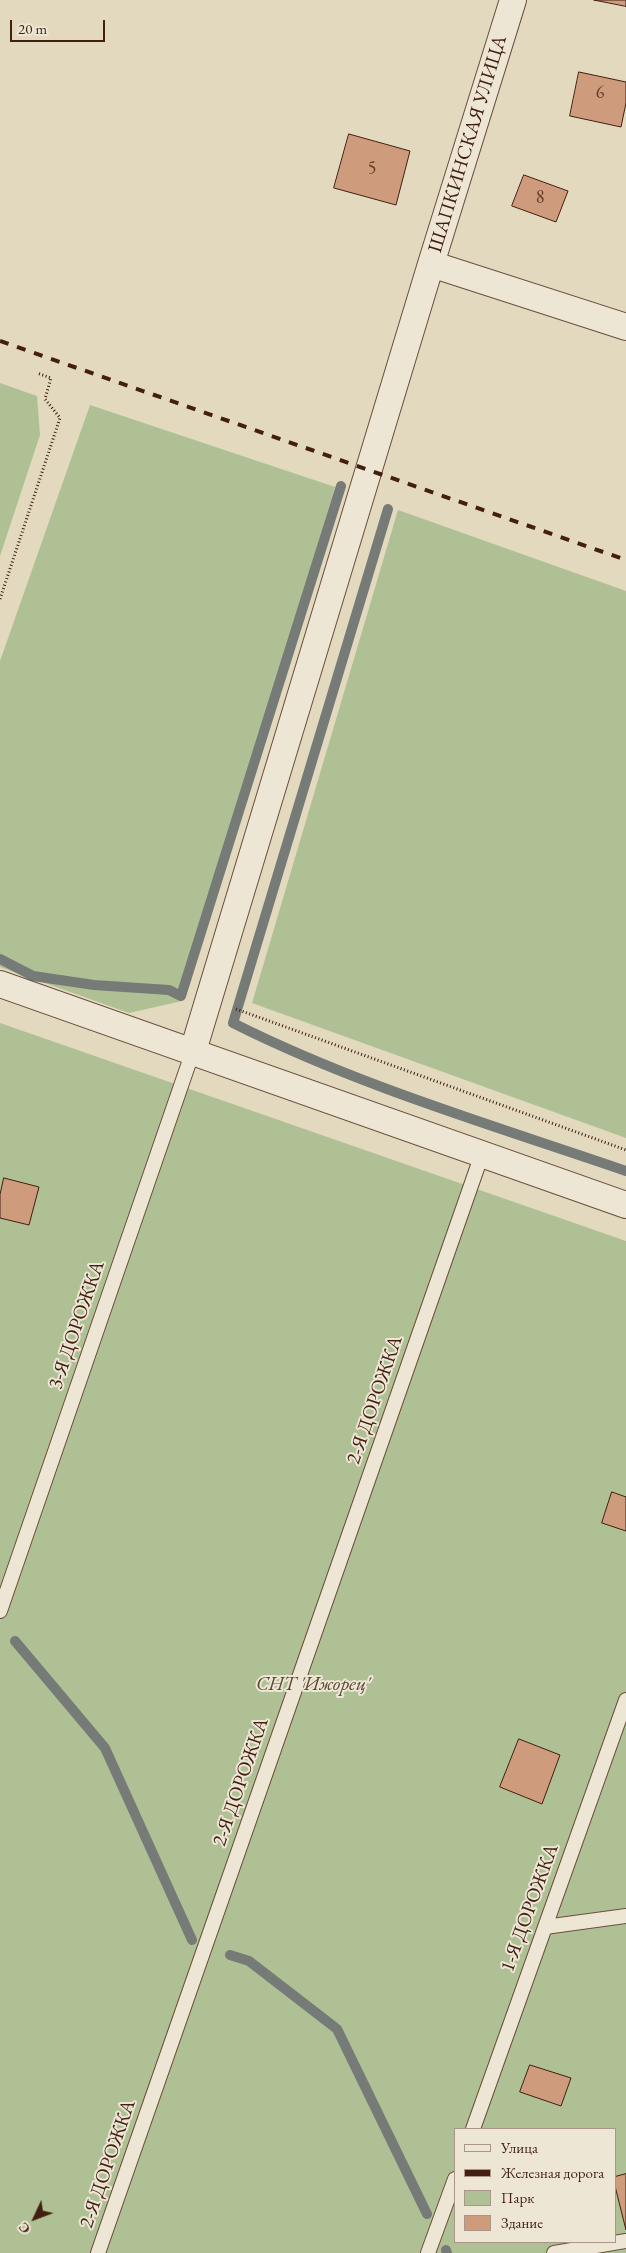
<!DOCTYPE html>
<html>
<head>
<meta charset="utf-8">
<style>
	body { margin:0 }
	#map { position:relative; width:626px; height:2253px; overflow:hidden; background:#e3d9bf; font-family:"EB Garamond",serif }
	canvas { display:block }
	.legend { position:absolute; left:454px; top:2128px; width:162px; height:115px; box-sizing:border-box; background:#ede6d5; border:1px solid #a99686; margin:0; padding:6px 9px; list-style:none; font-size:15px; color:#421f10 }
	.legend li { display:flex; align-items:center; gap:10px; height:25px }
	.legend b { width:25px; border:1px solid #a99686 }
	.north { position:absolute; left:10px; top:2193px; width:50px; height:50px; -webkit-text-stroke:4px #ede6d5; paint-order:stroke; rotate:227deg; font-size:14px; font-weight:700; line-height:20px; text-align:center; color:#421f10 }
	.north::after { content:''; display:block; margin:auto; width:18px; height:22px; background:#421f10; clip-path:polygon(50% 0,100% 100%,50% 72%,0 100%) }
	.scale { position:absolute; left:10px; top:20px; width:95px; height:22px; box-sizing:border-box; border:2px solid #421f10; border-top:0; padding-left:6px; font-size:15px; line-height:18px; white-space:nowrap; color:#421f10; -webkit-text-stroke:4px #ede6d5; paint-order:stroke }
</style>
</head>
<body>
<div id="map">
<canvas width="626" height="2253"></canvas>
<ul class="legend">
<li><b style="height:6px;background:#ede6d5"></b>Улица</li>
<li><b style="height:6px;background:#421f10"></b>Железная дорога</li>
<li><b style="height:14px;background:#afc095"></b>Парк</li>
<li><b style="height:14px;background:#cf9b7d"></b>Здание</li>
</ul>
<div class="north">С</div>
<div class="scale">20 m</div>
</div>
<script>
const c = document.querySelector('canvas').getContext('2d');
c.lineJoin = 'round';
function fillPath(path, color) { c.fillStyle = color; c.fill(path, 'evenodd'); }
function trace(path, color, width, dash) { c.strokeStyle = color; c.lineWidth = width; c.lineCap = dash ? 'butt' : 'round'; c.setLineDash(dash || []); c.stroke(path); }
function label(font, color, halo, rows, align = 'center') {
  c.font = font + ' "EB Garamond",serif'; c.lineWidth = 4; c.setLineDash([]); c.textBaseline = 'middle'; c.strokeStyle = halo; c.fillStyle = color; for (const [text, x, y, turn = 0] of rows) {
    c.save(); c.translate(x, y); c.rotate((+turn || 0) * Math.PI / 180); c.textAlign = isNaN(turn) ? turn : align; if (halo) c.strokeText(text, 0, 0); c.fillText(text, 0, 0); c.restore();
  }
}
fillPath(new Path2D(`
	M0,383L37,396L40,435L0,556Z
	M90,405L335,487L182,1001L129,1013L0,967V661Z
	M398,510L626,591V1138L252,1003Z
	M0,1023L626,1241V2253H0ZM455,2129H615V2242H455Z`), '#afc095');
trace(new Path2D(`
	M388,509L233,1023C356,1085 495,1126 626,1171
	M0,959L33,976L94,985L169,990L181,996L341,486
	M15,1641L105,1748L192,1940
	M230,1955L249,1961L337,2029L427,2214
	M446,2250L447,2253`), '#767b77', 10);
const building = new Path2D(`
	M594,0H626V6Z
	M579,72L626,82V103L621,127L570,116Z
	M349,134L410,151L396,205L334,188Z
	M524,175L568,191L556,222L512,206Z
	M4,1178L39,1187L29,1225L0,1218V1195Z
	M612,1492L626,1497V1531L602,1523Z
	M519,1739L560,1755L542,1804L500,1787Z
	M530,2065L571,2078L561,2106L520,2092Z
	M626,2174V2230L615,2186V2177Z`);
fillPath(building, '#cf9b7d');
trace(building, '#421f10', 1);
const service = new Path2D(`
	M0,1611L193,1051
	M545,1927L626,1916
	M473,2129L626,1700
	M98,2253L482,1154
	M428,2253L455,2179
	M554,2253L626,2241`);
const minor = new Path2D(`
	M431,264L626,327
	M0,984L626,1205
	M193,1051L431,264L513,0`);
trace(service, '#6a4e3c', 16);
trace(minor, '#6a4e3c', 28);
trace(new Path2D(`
	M0,599L60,418L45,399L51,378L37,373
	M236,1009L626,1150`), '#421f10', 3, [1, 2.5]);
trace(service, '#ede6d5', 14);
trace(minor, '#ede6d5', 26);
trace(new Path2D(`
	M0,341L626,560`), '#421f10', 4, [9, 9]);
label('18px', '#653e2b', null, [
	["6",600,93],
	["5",372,169],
	["8",540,198]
]);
label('20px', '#421f10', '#ede6d5', [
	["ШАПКИНСКАЯ УЛИЦА",468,144,-73],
	["3-Я ДОРОЖКА",77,1325,-71],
	["2-Я ДОРОЖКА",375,1400,-71],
	["2-Я ДОРОЖКА",241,1782,-71],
	["1-Я ДОРОЖКА",530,1908,-70],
	["2-Я ДОРОЖКА",108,2164,-71]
]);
label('italic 20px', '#5d4731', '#ede6d5', [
	["СНТ 'Ижорец'",313,1685]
]);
</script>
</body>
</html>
